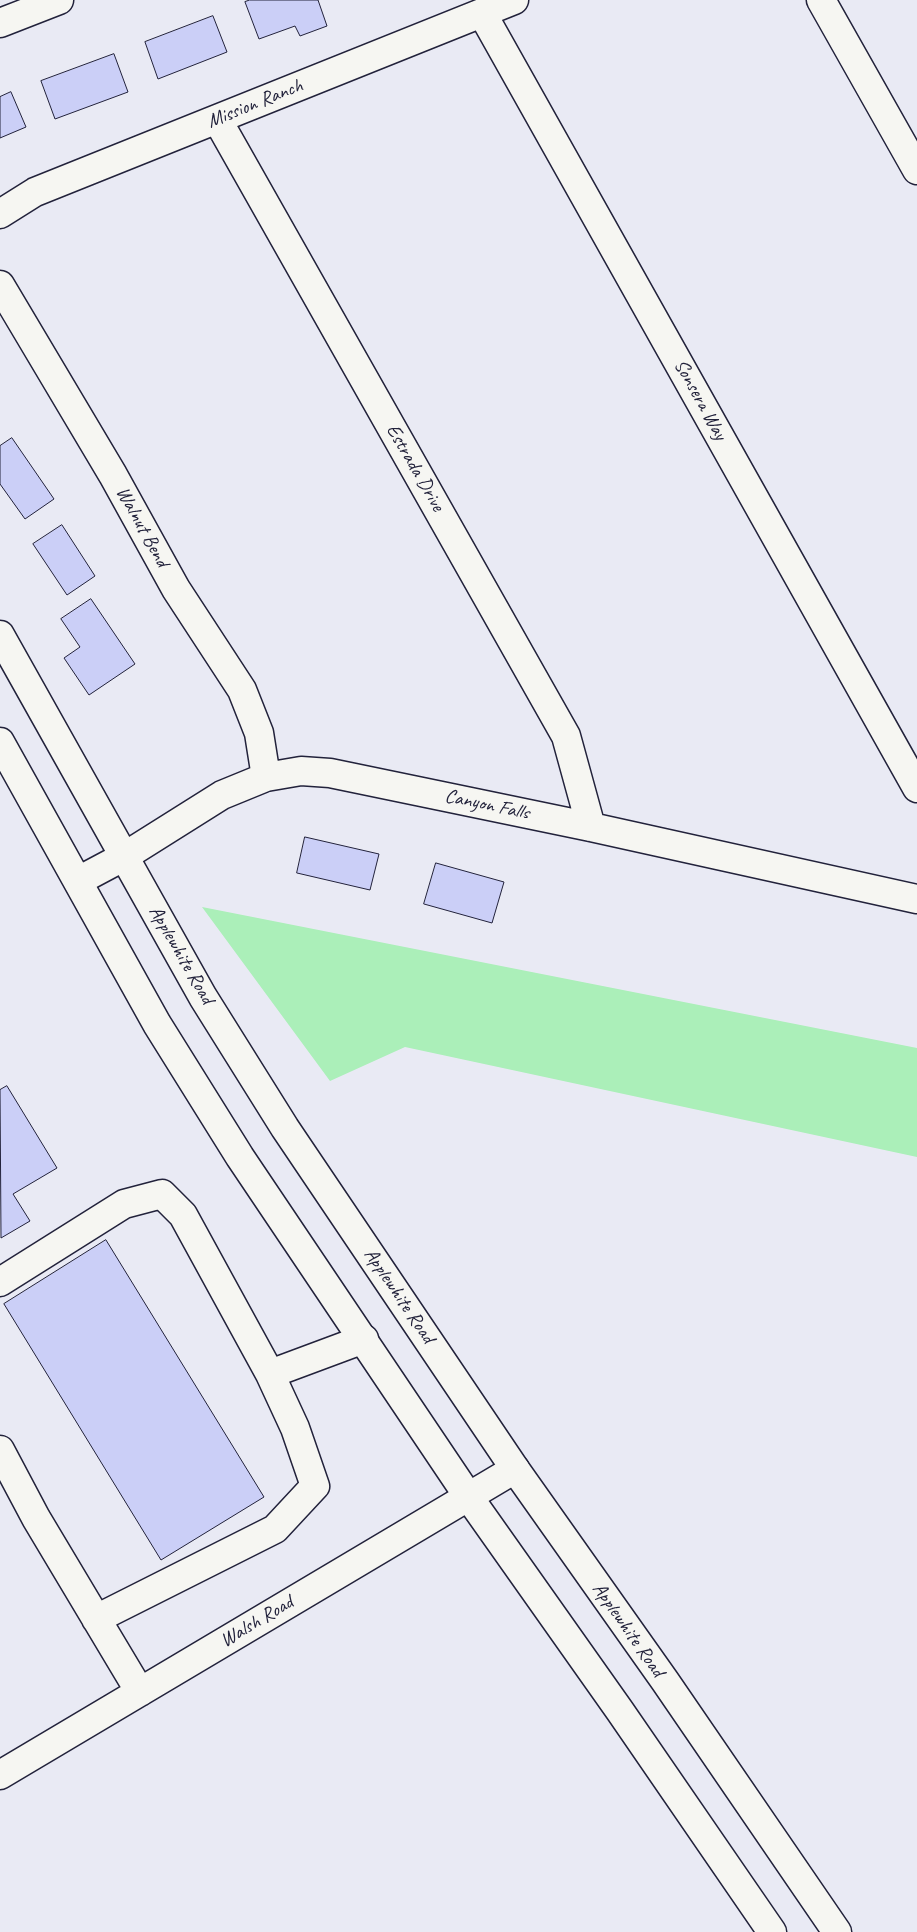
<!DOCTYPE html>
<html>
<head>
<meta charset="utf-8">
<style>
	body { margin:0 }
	canvas { display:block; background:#e9eaf4 }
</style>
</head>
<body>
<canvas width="917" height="1932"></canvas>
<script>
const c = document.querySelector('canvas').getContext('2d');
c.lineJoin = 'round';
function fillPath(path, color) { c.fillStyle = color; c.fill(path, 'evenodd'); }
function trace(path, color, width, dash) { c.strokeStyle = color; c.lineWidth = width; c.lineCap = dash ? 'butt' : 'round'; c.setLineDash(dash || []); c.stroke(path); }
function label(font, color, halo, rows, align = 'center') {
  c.font = font + ' Caveat,sans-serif'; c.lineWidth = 4.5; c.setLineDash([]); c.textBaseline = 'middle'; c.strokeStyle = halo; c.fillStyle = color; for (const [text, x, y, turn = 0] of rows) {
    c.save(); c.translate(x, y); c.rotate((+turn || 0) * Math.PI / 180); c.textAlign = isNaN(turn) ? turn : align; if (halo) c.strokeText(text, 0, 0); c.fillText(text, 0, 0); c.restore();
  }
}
fillPath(new Path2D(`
	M202,907L917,1048V1157L405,1047L330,1081Z`), '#abefb9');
const building = new Path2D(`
	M250,0H318L327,26L300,36L295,26L259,39L245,2Z
	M213,16L227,52L158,79L145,42Z
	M114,54L128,92L55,119L41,81Z
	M11,92L26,127L0,138V97Z
	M12,438L54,499L25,519L0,484V446Z
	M62,525L95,576L67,595L33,544Z
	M91,599L135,664L89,695L64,658L80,647L61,619Z
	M305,837L379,854L370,890L297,873Z
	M436,863L504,882L492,923L424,904Z
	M7,1086L57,1168L13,1194L30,1221L1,1238L0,1090Z
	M106,1240L264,1497L161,1560L4,1304Z`);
fillPath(building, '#cbcff7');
trace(building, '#22223b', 1);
const minor = new Path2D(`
	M821,0L917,170
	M482,13L917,788
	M0,23L59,0
	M217,119L566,736L591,827
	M0,214L35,192L514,0
	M0,285L113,475L176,589L242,690L259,733L266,777
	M78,881L125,856L222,795L266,777L301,771L330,773L591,827L917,899
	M0,1282L124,1204L162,1194L183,1215L270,1374L364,1339
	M0,1450L36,1518L140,1692
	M96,1619L275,1529L315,1486L295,1428L270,1374
	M0,1775L515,1469`);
const major = new Path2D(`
	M0,635L203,997L285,1128L515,1469L665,1681L837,1932
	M0,742L157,1024L240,1157L468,1496L620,1711L772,1932`);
trace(minor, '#22223b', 31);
trace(major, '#22223b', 31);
trace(minor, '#f6f6f2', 28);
trace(major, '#f6f6f2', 28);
label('20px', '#22223b', '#f6f6f2', [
	["Mission Ranch",255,104,-22],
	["Sonsera Way",700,400,61],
	["Estrada Drive",415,468,60],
	["Walnut Bend",142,527,61],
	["Canyon Falls",487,805,12],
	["Applewhite Road",181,955,60],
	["Applewhite Road",399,1296,56],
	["Walsh Road",257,1622,-31],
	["Applewhite Road",628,1630,55]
]);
</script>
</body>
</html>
